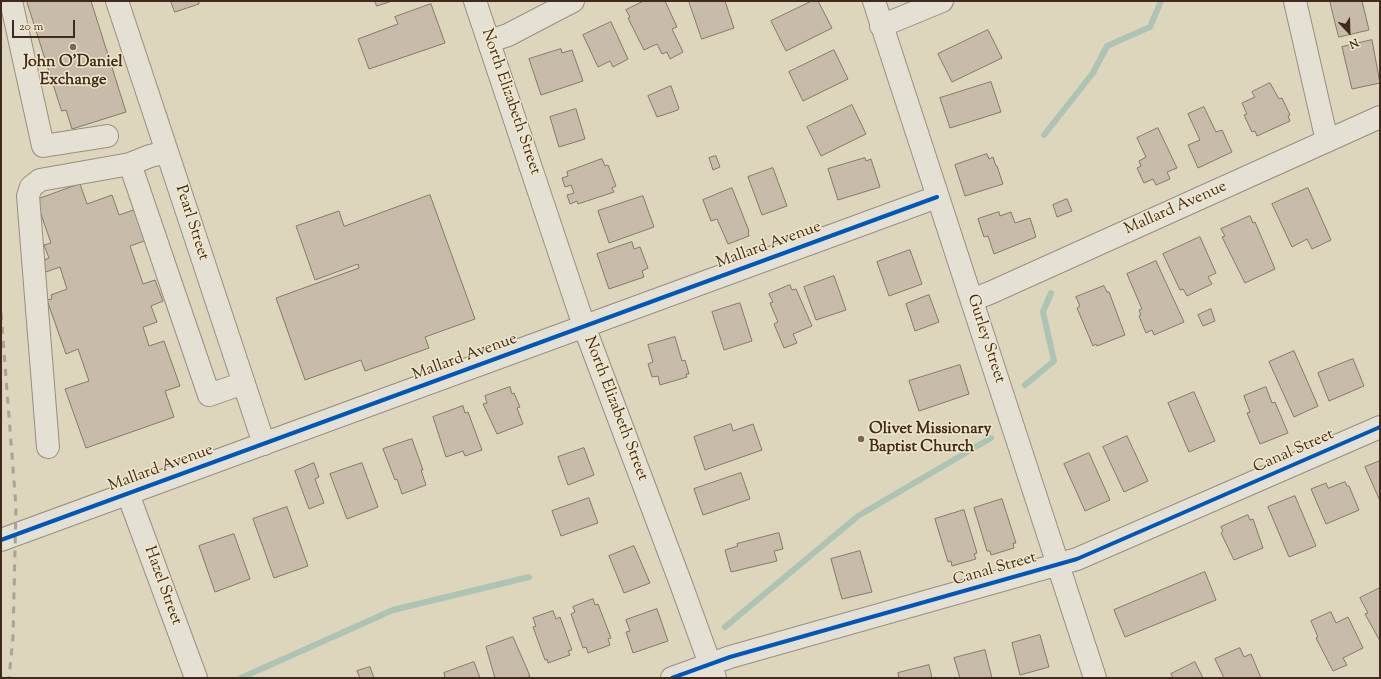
<!DOCTYPE html>
<html>
<head>
<meta charset="utf-8">
<style>
	body { margin:0 }
	#map { position:relative; width:1381px; height:679px; overflow:hidden; background:#ddd5bc; font-family:"Sorts Mill Goudy",serif }
	canvas { display:block }
	.frame { position:absolute; inset:0; border:2px solid #412a1d; pointer-events:none }
	.north { position:absolute; left:1329px; top:12px; width:40px; height:40px; -webkit-text-stroke:3px #f1e8cb; paint-order:stroke; rotate:157deg; font-size:11px; font-weight:700; line-height:16px; text-align:center; color:#412a1d }
	.north::after { content:''; display:block; margin:auto; width:14px; height:18px; background:#412a1d; clip-path:polygon(50% 0,100% 100%,50% 72%,0 100%) }
	.scale { position:absolute; left:12px; top:20px; width:63px; height:18px; box-sizing:border-box; border:2px solid #412a1d; border-top:0; padding-left:5px; font-size:12px; line-height:14px; white-space:nowrap; color:#412a1d; -webkit-text-stroke:3px #f1e8cb; paint-order:stroke }
</style>
</head>
<body>
<div id="map">
<canvas width="1381" height="679"></canvas>
<div class="frame"></div>
<div class="north">N</div>
<div class="scale">20 m</div>
</div>
<script>
const c = document.querySelector('canvas').getContext('2d');
c.lineJoin = 'round';
function trace(path, color, width, dash) { c.strokeStyle = color; c.lineWidth = width; c.lineCap = dash ? 'butt' : 'round'; c.setLineDash(dash || []); c.stroke(path); }
function fillPath(path, color) { c.fillStyle = color; c.fill(path, 'evenodd'); }
function label(font, color, halo, rows, align = 'center') {
  c.font = font + ' "Sorts Mill Goudy",serif'; c.lineWidth = 3; c.setLineDash([]); c.textBaseline = 'middle'; c.strokeStyle = halo; c.fillStyle = color; for (const [text, x, y, turn = 0] of rows) {
    c.save(); c.translate(x, y); c.rotate((+turn || 0) * Math.PI / 180); c.textAlign = isNaN(turn) ? turn : align; if (halo) c.strokeText(text, 0, 0); c.fillText(text, 0, 0); c.restore();
  }
}
trace(new Path2D(`
	M1044,135L1093,73L1107,46L1150,27L1161,1
	M1025,385L1054,361L1043,312L1051,293
	M725,627L858,516L991,438
	M241,678L393,610L529,577`), '#adc3b4', 6);
const building = new Path2D(`
	M27,1H91L126,112L72,129L66,110L62,111Z
	M171,1H199V4L175,12Z
	M375,1H392L377,6Z
	M644,1H665L677,27L672,29L683,52L670,59L667,52L662,54L657,44L644,50L628,18L630,17L626,10Z
	M689,1H725L734,28L702,39Z
	M812,1H818L832,28L786,51L771,21Z
	M1330,1H1362L1369,30L1339,37Z
	M431,4L445,43L369,69L358,39L398,24L395,17Z
	M611,22L628,59L613,67L610,61L598,67L583,35Z
	M988,30L1002,58L952,82L938,54Z
	M1372,40L1380,83L1352,89L1342,47Z
	M561,49L562,53L572,50L583,81L541,95L529,59Z
	M834,50L848,79L803,101L789,72Z
	M991,82L1001,112L950,128L940,98Z
	M1270,83L1279,99L1282,98L1290,115L1288,116L1290,121L1257,136L1255,131L1252,132L1244,115L1247,114L1242,103L1255,97L1252,92Z
	M671,86L679,108L678,109V110L657,117L648,96Z
	M852,105L866,134L821,156L807,127Z
	M1204,107L1216,132L1222,130L1232,152L1198,168L1188,145L1200,140L1188,114Z
	M576,109L585,139L559,147L550,117Z
	M1158,128L1177,168L1167,172L1170,179L1156,185L1153,179L1144,183L1137,168L1141,166L1139,161L1146,157L1137,138Z
	M987,154L989,159L993,157L996,166H997L1003,184L965,196L955,165Z
	M716,156L720,167L713,170L709,158Z
	M865,158L866,161L871,159L880,187L838,200L828,169Z
	M602,159L605,166L608,165L616,186L612,188L614,192L578,204L577,201L570,204L567,195L574,193L571,185L565,187L562,178L568,176L567,172Z
	M773,168L787,206L762,215L748,177Z
	M80,184L87,204L112,195L119,215L142,207L153,238L130,246L143,284L155,280L163,301L151,306L157,322L143,327L149,346L164,341L180,386L165,391L174,417L86,448L65,389L89,381L78,349L66,354L47,300L52,299L51,295L67,289L60,267L43,273L40,262L49,258L44,245L51,243L36,200Z
	M732,188L749,231L748,232L749,236L728,244L717,219L711,221L703,200Z
	M1308,188L1331,240L1312,249L1307,239L1292,247L1272,204Z
	M430,195L475,319L425,337L429,348L365,371L361,360L305,380L276,298L359,268L358,264L315,280L296,226L339,211L344,226Z
	M643,196L654,227L609,243L598,211Z
	M1067,199L1072,211L1057,217L1053,205Z
	M999,212L1000,216L1011,212L1015,223L1030,218L1036,237L994,254L988,236L984,237L978,219Z
	M1250,216L1253,223L1255,222L1275,269L1245,283L1222,237L1225,236L1221,229Z
	M1200,237L1216,273L1208,277L1212,284L1187,296L1183,289L1180,290L1163,254Z
	M632,242L634,249L640,247L648,268L642,271L644,277L609,289L597,254Z
	M910,250L922,284L889,296L877,262Z
	M1156,261L1184,322L1154,335L1152,330L1146,333L1139,316L1141,315L1139,310L1142,309L1127,274Z
	M834,276L846,310L816,320L804,287Z
	M790,285L792,290L796,289L812,326L793,334L797,343L784,348L774,324L778,322L770,303L773,302L769,294Z
	M1104,286L1107,292H1109L1125,335L1097,346L1096,344L1093,346L1077,308L1080,306L1076,297Z
	M929,295L939,322L915,331L906,304Z
	M740,303L752,341L724,350L712,312Z
	M1211,309L1215,321L1203,326L1198,315Z
	M675,337L682,361L685,360L689,374H686L687,377L660,385L658,376L652,377L648,364L653,362L648,345Z
	M1294,351L1318,406L1294,417L1269,362Z
	M1353,359L1364,386L1329,401L1318,373Z
	M960,365L969,394L919,411L909,381Z
	M510,387L512,394L514,393L520,407L517,408L523,424L497,434L483,404L487,403L485,396Z
	M1266,387L1272,403L1275,402L1288,433L1260,444L1247,413L1250,412L1244,396Z
	M1194,392L1215,441L1189,452L1168,403Z
	M463,406L465,413L468,412L482,450L465,456L463,451L446,457L433,417Z
	M731,424L733,431L753,424L762,450L705,470L694,437Z
	M1127,436L1148,481L1124,492L1103,447Z
	M412,439L423,470H421L426,485L402,494L397,479L395,480L383,449Z
	M584,448L594,475L568,485L558,457Z
	M1089,453L1110,500L1085,511L1064,464Z
	M1380,461V501L1365,467Z
	M314,463L319,477L315,479L324,503L309,509L295,471Z
	M362,463L378,507L347,519L330,474Z
	M741,473L750,499L703,515L694,489Z
	M1345,482L1347,486H1349L1359,510L1326,524L1311,489L1326,483L1328,488Z
	M1295,496L1316,546L1289,557L1268,507Z
	M589,498L598,523L561,536L552,511Z
	M1002,499L1016,543H1013L1014,548L991,555L990,551H987L974,508Z
	M287,507L308,566L274,578L253,519Z
	M964,510L977,553L974,554L976,559L952,566L951,561L948,562L935,519Z
	M1248,515L1250,520L1253,519L1263,548L1234,560L1221,533L1223,531L1221,527Z
	M779,533L783,549L774,551L777,561L731,572L725,550L738,546L737,544Z
	M234,534L250,579L215,592L199,546Z
	M634,546L650,583L624,593L609,556Z
	M860,551L872,592L842,599L831,559Z
	M1205,572L1216,600L1125,637L1114,610Z
	M1380,588V641L1365,614L1368,613L1360,598Z
	M593,599L595,605L598,604L611,638L608,639L610,645L588,653L586,647L583,648L571,614L575,612L573,607Z
	M657,609L668,641L633,653L626,632L630,631L626,620Z
	M553,611L556,619L560,617L572,650L568,651L570,655L548,663L547,659L545,660L533,627L536,626L533,618Z
	M1331,612L1336,623L1348,617L1363,648L1343,658L1347,665L1333,671L1316,638L1318,637L1311,621Z
	M1040,635L1049,667L1020,675L1012,643Z
	M513,637L530,676L526,678H495L486,647Z
	M1240,648L1244,657L1251,654L1261,678H1224L1215,659Z
	M985,650L992,678H960L954,658Z
	M474,662L480,678H445L444,673Z
	M1195,662L1203,678H1173L1171,674Z
	M929,665L932,678H899L898,673Z
	M370,667L374,678H360L357,671Z`);
fillPath(building, '#c9bbaa');
trace(building, '#81796b', 1);
const minor = new Path2D(`
	M11,1L43,146L107,136
	M117,1L264,444
	M475,1L584,326L681,584L715,678
	M874,1L1095,678
	M1295,1L1327,141
	M881,26L942,1
	M490,41L508,35L573,1
	M167,152L150,156L130,164L209,395L244,383
	M972,300L992,292L1380,117
	M48,447L28,196L31,187L40,180L130,164
	M128,494L196,678
	M1,540L937,197
	M672,678L730,657L1077,559L1380,427`);
trace(minor, '#978f80', 24);
trace(minor, '#e4e0d3', 22);
trace(new Path2D(`
	M1,313L16,507L13,637L9,678`), '#a8a297', 3, [7, 7]);
trace(new Path2D(`
	M1,540L937,197
	M672,678L730,657L1077,559L1380,427`), '#0057b8', 4);
for (const [x, y, r, color] of [
	[73,47,4,"#786655"],
	[861,439,4,"#786655"]
]) { const dot = new Path2D(); dot.arc(x, y, r, 0, 2 * Math.PI); c.fillStyle = color; c.fill(dot); trace(dot, '#f1e8cb', 1.5); }
label('bold 16px', '#412a1d', '#f1e8cb', [
	["John O'Daniel",73,63],
	["Exchange",73,81],
	["Olivet Missionary",869,430,"left"],
	["Baptist Church",869,448,"left"]
]);
label('16px', '#412a1d', '#f1e8cb', [
	["North Elizabeth Street",510,102,71],
	["Mallard Avenue",1176,209,-24],
	["Pearl Street",191,223,72],
	["Mallard Avenue",769,246,-20],
	["Gurley Street",985,339,72],
	["Mallard Avenue",465,358,-20],
	["North Elizabeth Street",615,409,69],
	["Canal Street",1294,452,-24],
	["Mallard Avenue",161,469,-20],
	["Canal Street",995,570,-16],
	["Hazel Street",162,586,70]
]);
</script>
</body>
</html>
